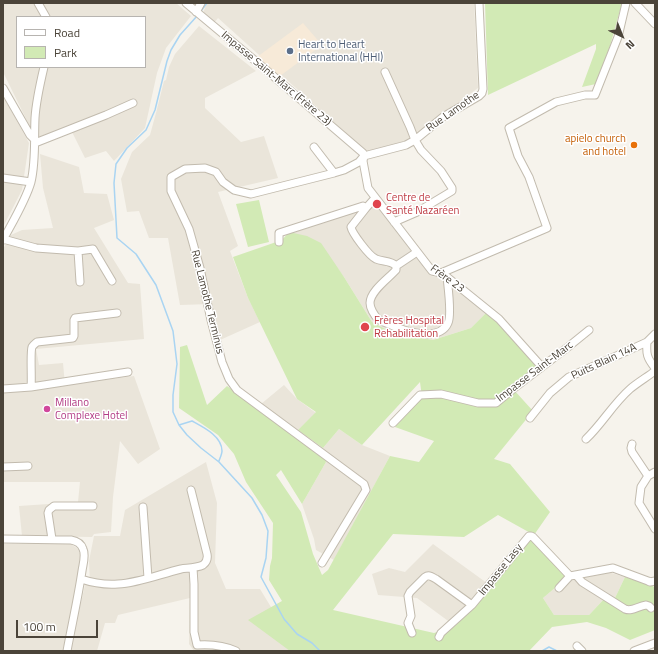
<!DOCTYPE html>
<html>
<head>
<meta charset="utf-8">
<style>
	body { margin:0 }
	#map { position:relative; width:658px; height:654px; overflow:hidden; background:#f6f3ec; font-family:"Titillium Web",sans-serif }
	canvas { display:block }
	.frame { position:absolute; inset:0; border:4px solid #4b4439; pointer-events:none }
	.legend { position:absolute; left:16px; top:16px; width:130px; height:52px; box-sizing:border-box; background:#fff; border:1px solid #b7b4b0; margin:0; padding:5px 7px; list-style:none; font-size:12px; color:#4b4439 }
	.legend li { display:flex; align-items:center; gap:8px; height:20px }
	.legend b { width:20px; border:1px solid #b7b4b0 }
	.north { position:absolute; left:602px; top:16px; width:40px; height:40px; -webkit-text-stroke:3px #fff; paint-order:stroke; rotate:137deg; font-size:11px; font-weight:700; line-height:16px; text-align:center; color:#4b4439 }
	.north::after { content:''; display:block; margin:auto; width:14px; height:18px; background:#4b4439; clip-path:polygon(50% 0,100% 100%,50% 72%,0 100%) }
	.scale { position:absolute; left:16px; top:620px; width:82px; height:18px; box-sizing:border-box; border:2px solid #4b4439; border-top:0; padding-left:5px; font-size:12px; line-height:14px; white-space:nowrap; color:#4b4439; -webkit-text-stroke:3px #fff; paint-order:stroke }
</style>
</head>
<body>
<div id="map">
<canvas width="658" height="654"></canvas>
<div class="frame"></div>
<ul class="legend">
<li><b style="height:5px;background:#fff"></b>Road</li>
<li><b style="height:11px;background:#d2eab5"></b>Park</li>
</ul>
<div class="north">N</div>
<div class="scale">100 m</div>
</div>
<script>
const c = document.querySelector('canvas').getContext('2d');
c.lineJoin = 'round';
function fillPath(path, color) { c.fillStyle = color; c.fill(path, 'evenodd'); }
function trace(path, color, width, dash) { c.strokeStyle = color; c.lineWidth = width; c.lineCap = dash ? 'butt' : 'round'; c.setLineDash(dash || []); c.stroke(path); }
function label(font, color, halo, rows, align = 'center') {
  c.font = font + ' "Titillium Web",sans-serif'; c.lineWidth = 3; c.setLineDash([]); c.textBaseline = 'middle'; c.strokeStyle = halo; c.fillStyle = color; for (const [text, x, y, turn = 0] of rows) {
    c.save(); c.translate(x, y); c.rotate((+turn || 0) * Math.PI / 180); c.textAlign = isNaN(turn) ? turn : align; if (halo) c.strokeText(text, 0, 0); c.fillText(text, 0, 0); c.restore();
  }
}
fillPath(new Path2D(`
	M3,3H176L191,16L166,48L157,73L145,128L114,161L106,151L85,158L69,126L36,139L3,72ZM17,17H145V67H17Z
	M207,3H474L478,88L408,140L367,152L218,18L214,23L203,13Z
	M199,26L256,71L205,98V108L241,142L264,136L278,178L218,192L238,246L230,251L248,298L260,322L220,340L211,304L180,305L168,238H149L139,211L127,212L121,179L132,152L150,135L156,113L164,81L166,80L169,67L175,54Z
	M3,96L29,143L22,190L3,227Z
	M40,154L79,167L84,193L107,194L114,220L94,228L128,283L140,284L144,339L36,349L39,365L63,363L65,385L134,376L160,449L138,464L120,441L113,497L111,532L94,534L92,537L22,536L19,506L78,502L80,482H3V249L11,235L22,230L53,228L43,188Z
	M376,202L431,276L442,278L487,312L471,328L433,340L391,332L372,322L344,277L335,265L289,232Z
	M284,385L297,399L316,413L298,430L261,404Z
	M339,429L362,445L390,456L334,560L316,550L314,539L302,504L326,462L323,448Z
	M206,462L217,503L215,563L226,589H260L288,635L310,651H194L189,644L190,598L118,615L115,623H105L97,651H70L85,585H90L89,561L94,536H120L125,510Z
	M68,542L78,549L82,558L63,651H3V544Z
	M433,544L491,586L455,626L417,598L378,595L372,574L389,568L405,572Z
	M608,572L625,577L615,598H605L589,615H554L543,598L568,577Z`), '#eae5da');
fillPath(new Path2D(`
	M303,23L322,45L280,76L257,57Z`), '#f7ead8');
fillPath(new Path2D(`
	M485,3H622L610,46L596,84L582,87L596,49V44L488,95Z
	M259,200L269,242L248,247L236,204Z
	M289,232L307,236L321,243L344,277L372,322L391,332L433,340L471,328L487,312L497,321L540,367L514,390L533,411L494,459L510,464L550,512L534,535L498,515L464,537L393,534L333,610L434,633L455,626L487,591L530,539L568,577L543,598L554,615H589L605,598H615L625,577L653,586L655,588V630L630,640L606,628L587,622L552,627L529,651H290L248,620L282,601L269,580L270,566L272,558L273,523L246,482L234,454L218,435L179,408L180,347L187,345L207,405L227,386L325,457L326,462L302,504L281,470L276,475L301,512L313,554L322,575L328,570L390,456L419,462L434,441L395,427L422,397L420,382L362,445L339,429L323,448L298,430L316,412L297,399L248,298L233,257L282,240Z`), '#d2eab5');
trace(new Path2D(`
	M201,11L207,3
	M197,16L180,35L171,50L167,61L155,110L146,130L127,148L116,164L114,183L117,238L136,254L156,285L173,331L177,364L173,395V412L179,425L187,435L201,448L219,462L252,498L262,515L268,531L266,558L261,577L284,619L297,634L312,643L320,651
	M179,425L192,421C203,427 222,436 222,451C222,454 220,458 219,461
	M542,651L549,647L557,651`), '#a9d4f2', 1.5);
const minor = new Path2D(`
	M38,3L46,17
	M186,3L265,69L363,153L364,156
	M635,3L655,24
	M196,12L201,3
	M385,72L410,127L415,140L421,150L441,171L452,188V191L417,212L394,222
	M3,88L30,135L34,139
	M35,143L106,115L133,103
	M314,147L334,173
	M364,156L363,161L368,188L432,271L441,273L447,277L499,319L542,367
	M3,178L31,182
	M375,198L366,208L351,227C352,233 369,256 376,259C382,262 391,260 396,266V270C389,278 370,291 370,303C370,308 374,315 378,319C381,321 385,323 389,324C403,331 439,343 448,323C452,315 448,287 447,277
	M3,239L36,248L78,251L93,249L112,281
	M3,240C12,223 26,200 31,182C36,161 34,139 35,118C36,101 40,84 44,67
	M279,242V233L363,206L366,208
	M78,251L80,282
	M396,266L417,252
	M441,273L547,228L529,177L518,156L509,128L556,102L585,95H595L618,37L626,3
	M647,342C646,354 647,358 655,368
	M31,387C32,379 30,352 32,347C34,344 35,344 37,342L73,338L74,336V320L75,318L117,313
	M3,389L31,387L128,372
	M530,418L550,393L569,377L614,357L647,342L655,334
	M393,423L420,395L441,394L478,403H496L513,389L568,347L589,330
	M586,439C602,424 613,404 630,389C637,383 647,377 655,371
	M632,444L631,448L632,452L648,476
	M3,467L28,466
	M655,472L648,476L641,487L639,503L655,529
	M143,507L148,578
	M3,539L71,540C77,541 81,543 83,549C86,555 83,564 82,571C78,598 72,624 67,651
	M52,539L48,513L49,510L54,506H93
	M322,563L366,490L364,484L237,390L229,379L222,362L211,320L200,268L189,229L171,191V177L185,169L205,168L216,172L223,182L234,190L251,194L334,173L344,170L359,162L364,156L406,145L415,140L443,117L479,96L482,93L483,89L479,3
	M193,568L194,584V632L197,645C211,644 223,645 236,651
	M576,575L582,582L625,609C632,612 638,606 646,605L649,606L651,608
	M81,579C93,583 105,585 118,584C139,583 160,574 181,569C188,568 196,568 203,565C207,562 208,559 207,554L191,490
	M559,588L570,576
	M412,633L408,623L411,616L408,596L410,592L425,577C429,574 432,577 436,579L472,605L529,536H531L533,537L570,576L613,568L648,581L650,582L655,581
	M439,637L441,633L472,605
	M577,646L582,651
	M634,651L655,643`);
trace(minor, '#c2bbae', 9);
trace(minor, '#fff', 7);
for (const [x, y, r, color] of [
	[290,51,4,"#5c6f8a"],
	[634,145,4,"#e8710a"],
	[377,204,5,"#e0444e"],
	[365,327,5,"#e0444e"],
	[47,409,4,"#d1479c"]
]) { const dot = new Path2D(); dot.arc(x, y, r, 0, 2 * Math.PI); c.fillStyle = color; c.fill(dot); trace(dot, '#fff', 1.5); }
label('11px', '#4e5e75', '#fff', [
	["Heart to Heart",298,45],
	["International (HHI)",298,58]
], 'left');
label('11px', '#4b4439', '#fff', [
	["Impasse Saint-Marc (Frère 23)",276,79,40],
	["Rue Lamothe",453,112,-35],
	["Frère 23",447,279,36],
	["Rue Lamothe Terminus",207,302,76],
	["Puits Blain 14A",604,362,-25],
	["Impasse Saint-Marc",535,372,-37],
	["Impasse Lasy",501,570,-51]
]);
label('11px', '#c56008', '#fff', [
	["apielo church",626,139],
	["and hotel",626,152]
], 'right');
label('11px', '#be3a42', '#fff', [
	["Centre de",386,198],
	["Santé Nazaréen",386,211],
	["Frères Hospital",374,321],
	["Rehabilitation",374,334]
], 'left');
label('11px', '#b23c85', '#fff', [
	["Millano",55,403],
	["Complexe Hotel",55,416]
], 'left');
</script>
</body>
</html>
